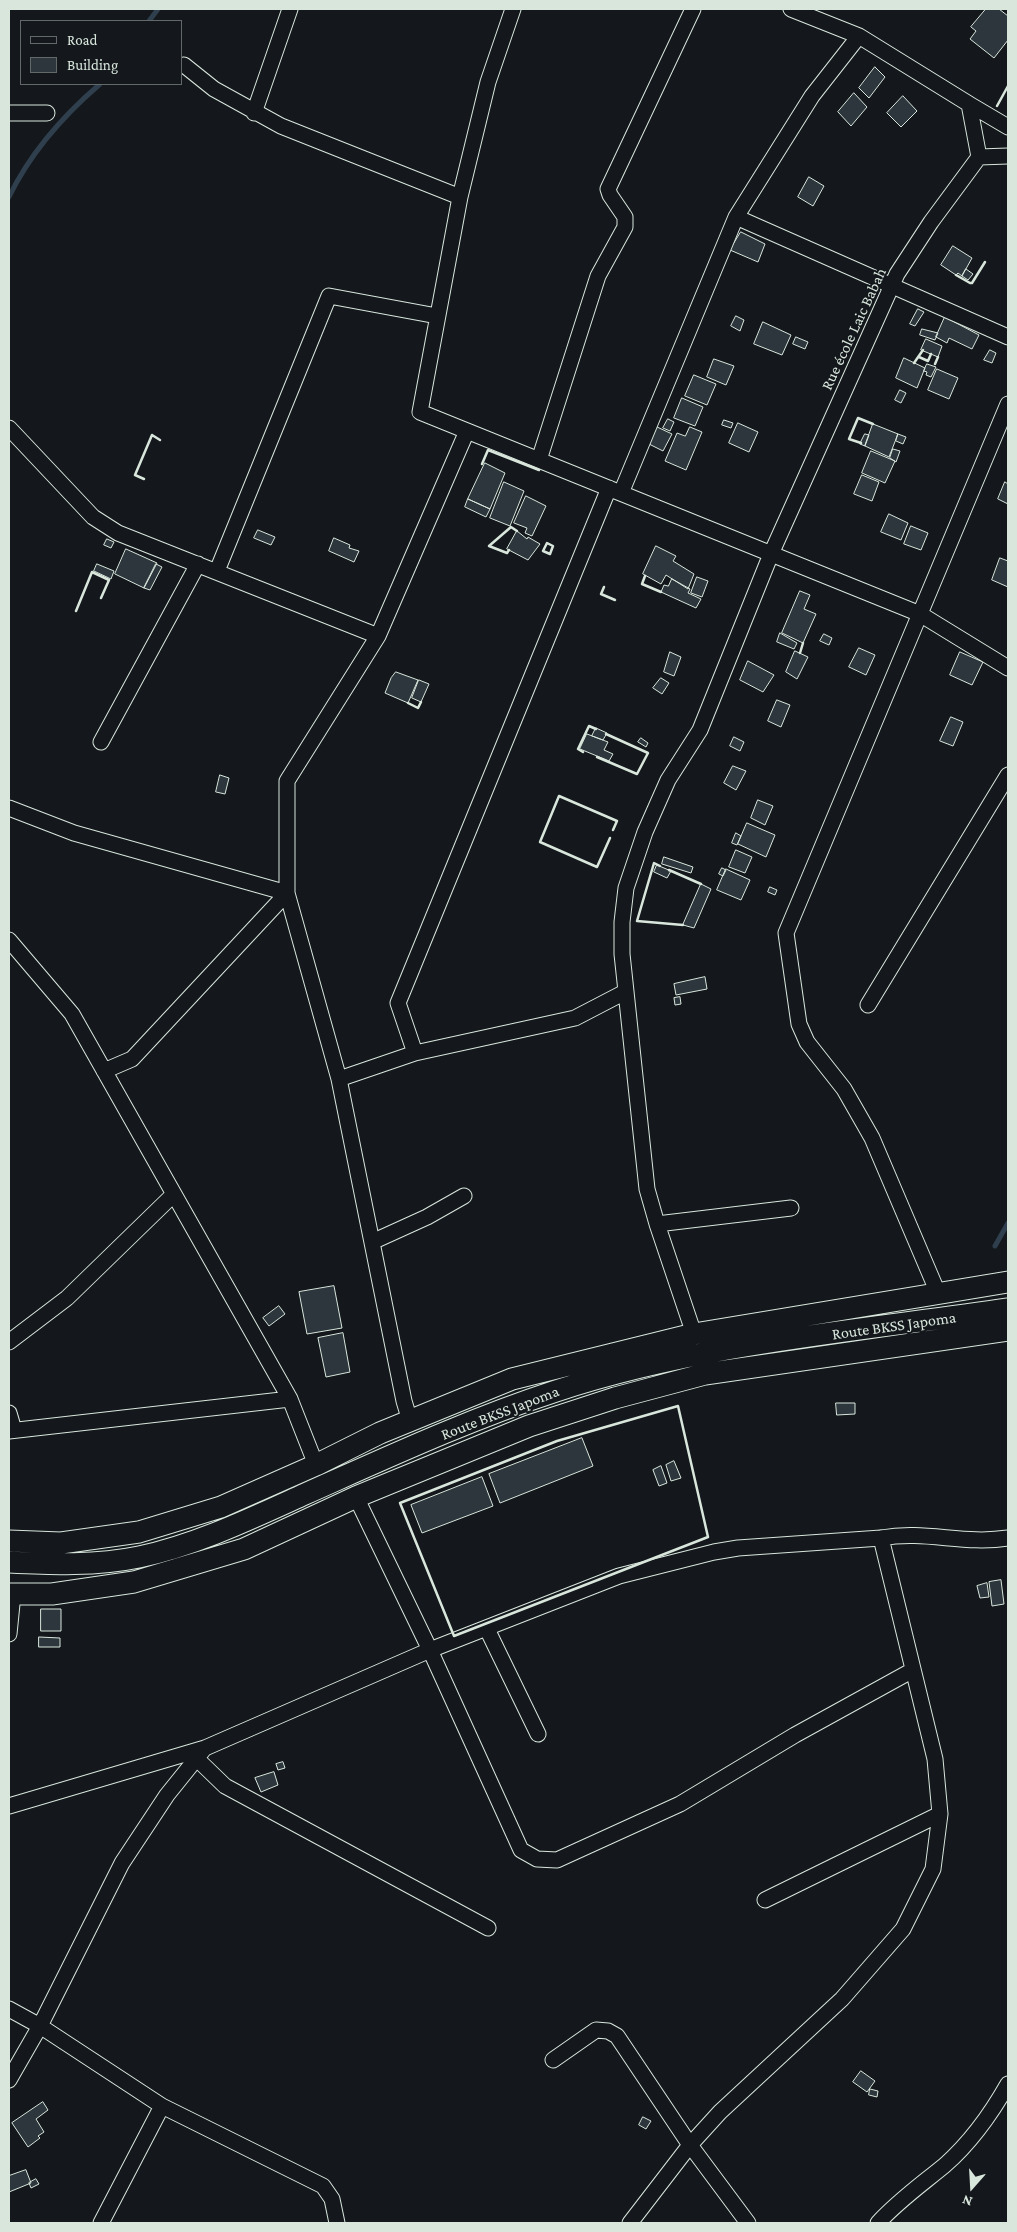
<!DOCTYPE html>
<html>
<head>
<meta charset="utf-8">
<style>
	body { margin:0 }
	#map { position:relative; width:1017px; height:2232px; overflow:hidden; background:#14181c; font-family:"Crimson Pro",serif }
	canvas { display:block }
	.frame { position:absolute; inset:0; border:10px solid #d8e6dc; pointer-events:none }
	.legend { position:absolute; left:20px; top:20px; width:162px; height:65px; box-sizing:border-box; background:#14181c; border:1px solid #626a69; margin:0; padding:6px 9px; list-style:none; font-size:15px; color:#d8e6dc }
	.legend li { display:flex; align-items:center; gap:10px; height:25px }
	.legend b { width:25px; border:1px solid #626a69 }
	.north { position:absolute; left:947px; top:2162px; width:50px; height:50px; -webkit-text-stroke:4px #14181c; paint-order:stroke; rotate:199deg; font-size:14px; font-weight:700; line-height:20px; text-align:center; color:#d8e6dc }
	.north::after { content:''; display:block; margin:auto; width:18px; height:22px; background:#d8e6dc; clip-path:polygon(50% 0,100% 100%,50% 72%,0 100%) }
</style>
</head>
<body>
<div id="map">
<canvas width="1017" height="2232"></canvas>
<div class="frame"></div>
<ul class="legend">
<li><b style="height:6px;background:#14181c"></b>Road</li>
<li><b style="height:14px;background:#2c363c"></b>Building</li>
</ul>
<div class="north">N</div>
</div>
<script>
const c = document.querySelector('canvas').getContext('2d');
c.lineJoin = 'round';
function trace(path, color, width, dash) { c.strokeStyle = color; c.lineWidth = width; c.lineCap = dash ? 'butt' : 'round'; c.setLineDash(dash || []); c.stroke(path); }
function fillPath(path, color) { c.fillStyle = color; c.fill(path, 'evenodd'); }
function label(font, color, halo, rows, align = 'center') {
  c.font = font + ' "Crimson Pro",serif'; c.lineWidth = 4; c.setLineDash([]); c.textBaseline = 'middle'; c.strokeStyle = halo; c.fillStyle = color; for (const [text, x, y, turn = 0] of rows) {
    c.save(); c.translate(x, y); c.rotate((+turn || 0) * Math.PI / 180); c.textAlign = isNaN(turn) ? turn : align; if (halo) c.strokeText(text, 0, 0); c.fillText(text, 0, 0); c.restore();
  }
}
trace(new Path2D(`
	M149,21L158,9
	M9,197C30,153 64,115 100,84
	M995,1246L1008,1223`), '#2f3f4d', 5);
const building = new Path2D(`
	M986,9H999L1008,16V40L994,58L970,39L976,31L971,27Z
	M875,67L885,77L869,98L859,88Z
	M854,93L867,107L851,126L838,112Z
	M903,96L917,111L901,127L887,113Z
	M809,177L824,186L813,206L798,197Z
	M741,232L765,244L758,262L730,250Z
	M953,246L972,258L962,276L958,273L956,275L941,265Z
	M966,269L973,274L968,280L962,276Z
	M918,309L924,312L915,326L910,324Z
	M736,316L744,320L740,331L731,326Z
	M945,317L979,335L972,349L949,338L947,343L936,337Z
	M763,322L791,335L782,355L754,344Z
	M922,329L938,333L935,340L920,335Z
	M796,337L808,342L805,349L793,344Z
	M926,339L942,346L938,357L921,350Z
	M990,350L996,353L992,363L984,360Z
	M904,358L925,368L917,388L896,378Z
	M714,359L734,366L726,385L707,377Z
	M927,364L936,367L931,377L926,375L927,372L924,371Z
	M937,369L958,378L949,399L928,390Z
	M694,375L716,384L707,405L685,396Z
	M900,390L906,393L901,403L895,400Z
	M682,398L703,407L695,426L674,418Z
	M668,419L674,422L670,431L663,428Z
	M724,420L733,423L731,428L722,425Z
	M738,423L758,432L749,452L729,443Z
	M873,424L898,434L889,457L865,446Z
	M655,426L672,434L663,451L647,443Z
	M690,427L702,432L686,470L665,461L677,433L685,436Z
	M865,434L869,435L865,446L860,444Z
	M898,434L906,437L903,444L896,441Z
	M893,449L900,451L896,462L890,458Z
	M871,451L895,461L885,483L862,473Z
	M485,463L505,473L490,509L468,499Z
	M862,475L879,482L872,501L854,494Z
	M504,482L524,491L510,526L490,518Z
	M1005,482L1008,484V504L998,499Z
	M526,496L546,506L532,536L525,533L527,528L514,523Z
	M468,499L490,509L486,517L465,507Z
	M889,514L908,523L901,540L881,532Z
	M911,526L928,533L921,550L904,544Z
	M258,530L275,537L271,545L254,538Z
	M517,531L527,539L528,537L540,544L528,560L507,549Z
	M334,538L350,545L349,548L359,551L354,562L329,551Z
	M107,539L114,542L111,548L104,545Z
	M656,546L676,556L673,561L694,574L688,589L666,575L661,584L643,574Z
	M126,549L157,563L144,588L115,574Z
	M1000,558L1008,561V587L992,580Z
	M97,564L114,571L111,579L94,571Z
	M156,564L162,567L150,590L144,588Z
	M697,577L708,581L702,597L691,593Z
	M672,579L690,589L688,593L701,599L696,608L661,592L664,585L668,586Z
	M800,591L810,595L804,609L816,614L803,643L782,633Z
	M780,633L797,643L794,649L777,642Z
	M824,634L832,638L829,645L820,641Z
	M859,648L875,655L866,675L849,667Z
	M795,651L808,657L797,679L786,672Z
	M670,652L681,657L674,676L664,672Z
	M960,652L983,662L972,685L950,675Z
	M748,661L774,675L763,692L740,680Z
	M396,672L418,680L408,703L385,693L391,678Z
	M661,678L669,683L662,694L653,688Z
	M419,680L429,684L421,702L412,698Z
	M777,700L790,705L781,727L768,721Z
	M951,717L963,722L953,746L940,741Z
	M596,728L607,733L603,740L592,736Z
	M587,734L608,742L604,750L613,754L609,761L580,749Z
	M734,737L744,742L740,751L730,746Z
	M641,738L648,743L646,747L638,742Z
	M733,766L746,771L736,790L724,783Z
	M220,775L229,778L225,794L216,792Z
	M758,800L773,806L765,825L751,818Z
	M747,823L775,835L766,857L738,844Z
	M736,833L741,836L737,845L732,843Z
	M736,850L752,857L745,873L729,867Z
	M664,857L693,867L691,873L662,864Z
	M657,865L671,871L667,878L654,872Z
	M722,868L726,870L723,876L719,874Z
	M726,869L750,880L741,900L717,890Z
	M701,884L711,889L694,928L683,925Z
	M770,887L777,890L775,895L768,892Z
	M705,977L707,989L676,995L674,984Z
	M680,997L681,1004L675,1005L674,998Z
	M334,1286L342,1328L307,1334L299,1292Z
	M279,1306L285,1314L269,1326L263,1318Z
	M343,1333L350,1372L326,1377L318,1338Z
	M836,1403H855V1414L837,1415Z
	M582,1438L593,1466L500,1503L489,1474Z
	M674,1461L681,1478L671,1481L666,1465Z
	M661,1466L667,1483L659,1486L653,1470Z
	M482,1477L493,1506L422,1533L411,1505Z
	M1001,1580L1004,1604L992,1606L989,1582Z
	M987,1583L989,1597L980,1598L977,1586Z
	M41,1609H61V1631H41Z
	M39,1637L60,1638V1647H39Z
	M283,1762L285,1768L278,1770L276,1764Z
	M274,1772L278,1785L261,1792L255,1778Z
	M861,2071L875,2081L867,2092L853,2082Z
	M870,2089L878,2091L877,2097L869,2095Z
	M43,2102L48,2110L36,2119L44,2132L38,2136L40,2138L28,2147L12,2123Z
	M643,2117L651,2121L646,2129L639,2125Z
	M26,2170L31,2183L9,2192V2176Z
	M36,2179L39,2184L31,2188L29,2183Z`);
fillPath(building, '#2c363c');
trace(building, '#d8e6dc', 1);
const minor = new Path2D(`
	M513,9L488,82L460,197L420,412L920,614L1008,668
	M791,9L859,36L969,104L979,157
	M184,65L214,89L281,126L460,197
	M969,104L1008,127
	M9,113H47
	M254,113L290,9
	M979,157L1008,156
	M736,217L1008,337
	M9,428L93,517L118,533L378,636
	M539,460L598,276L625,227V217L610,195L608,189L693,9
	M621,493L736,217L812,96L859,36
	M217,571L329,296L437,316
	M101,742L198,564
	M9,808L74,833L287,893L132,1059L104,1071
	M9,940L72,1014L290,1399L316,1465
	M868,1005L1008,775
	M415,1053L398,1003L609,488
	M339,1079L415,1053L575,1018L625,992
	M657,1224L791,1208
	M372,1242L427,1217L464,1196
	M938,1293L872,1138L844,1089L807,1042L799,1024L786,933L1008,404
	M694,1334L657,1224L647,1189L622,954V922L626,888L645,832L668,780L700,730L771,554L897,274L931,222L979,157
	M9,1342L67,1298L173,1195
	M9,1413L14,1430
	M410,1421L404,1401L339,1079L287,893V781L378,636L467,431
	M9,1431L290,1399
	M356,1497L430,1650L521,1850L537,1859L557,1860L680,1804L795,1735L913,1670
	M487,1629L538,1734
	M9,1634L13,1594
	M195,1757L225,1786L488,1928
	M9,1806L205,1748L430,1650L619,1576L714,1552L738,1548L881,1538C926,1530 963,1545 1008,1538
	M765,1900L940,1814
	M9,2009L40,2026L162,2106L323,2186L332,2199L337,2223
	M553,2060L596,2030L608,2031L617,2036L690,2145L748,2223
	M9,2080L40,2026L122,1863L167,1795L204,1749
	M101,2223L162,2106
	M630,2223L690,2145L720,2112L842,1999L903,1929L933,1869L940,1814L935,1759L881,1538
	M878,2223C898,2201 922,2184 945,2165C971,2142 991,2114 1008,2084`);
const secondary = new Path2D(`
	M9,1541L61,1543L139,1532L221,1507L316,1465L380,1433L512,1379L694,1334L1008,1282
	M9,1562C52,1564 96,1566 139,1557C196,1545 252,1518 305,1494C388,1457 470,1419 556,1391C701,1343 858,1331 1008,1309
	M9,1594H52L134,1582L244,1549L356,1497L529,1426L615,1398L705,1374L1008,1330`);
trace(minor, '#d8e6dc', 17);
trace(secondary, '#d8e6dc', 23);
trace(minor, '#14181c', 15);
trace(secondary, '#14181c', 21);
trace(new Path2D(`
	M997,106L1008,86
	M956,275L970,283H972L985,262
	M919,357L928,361L931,354
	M914,363L923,350
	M935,364L938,357
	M861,443L849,439L858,418L873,424
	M482,464L488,450L539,470
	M144,479L135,475L152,435L160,440
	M547,543L553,546L550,554L543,551Z
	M509,550L507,553L489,546L511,527L517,531
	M645,576L642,584L661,592
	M604,587L601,594L615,600
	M76,611L92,572L109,580L101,598
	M800,653L803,643
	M408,703L418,708L421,702
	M583,752L578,749L589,726L596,729
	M597,757L637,774L648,753L606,734
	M610,838L597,867L540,842L559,796L617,821L613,830
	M660,866L654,863L637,921L683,925
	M669,870L701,884
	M678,1406L708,1537L454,1636L400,1503L557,1441Z`), '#d8e6dc', 2.5);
label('16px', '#d8e6dc', '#14181c', [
	["Rue école Laic Babah",854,329,-65],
	["Route BKSS Japoma",894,1326,-8],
	["Route BKSS Japoma",500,1413,-21]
]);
</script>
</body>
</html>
